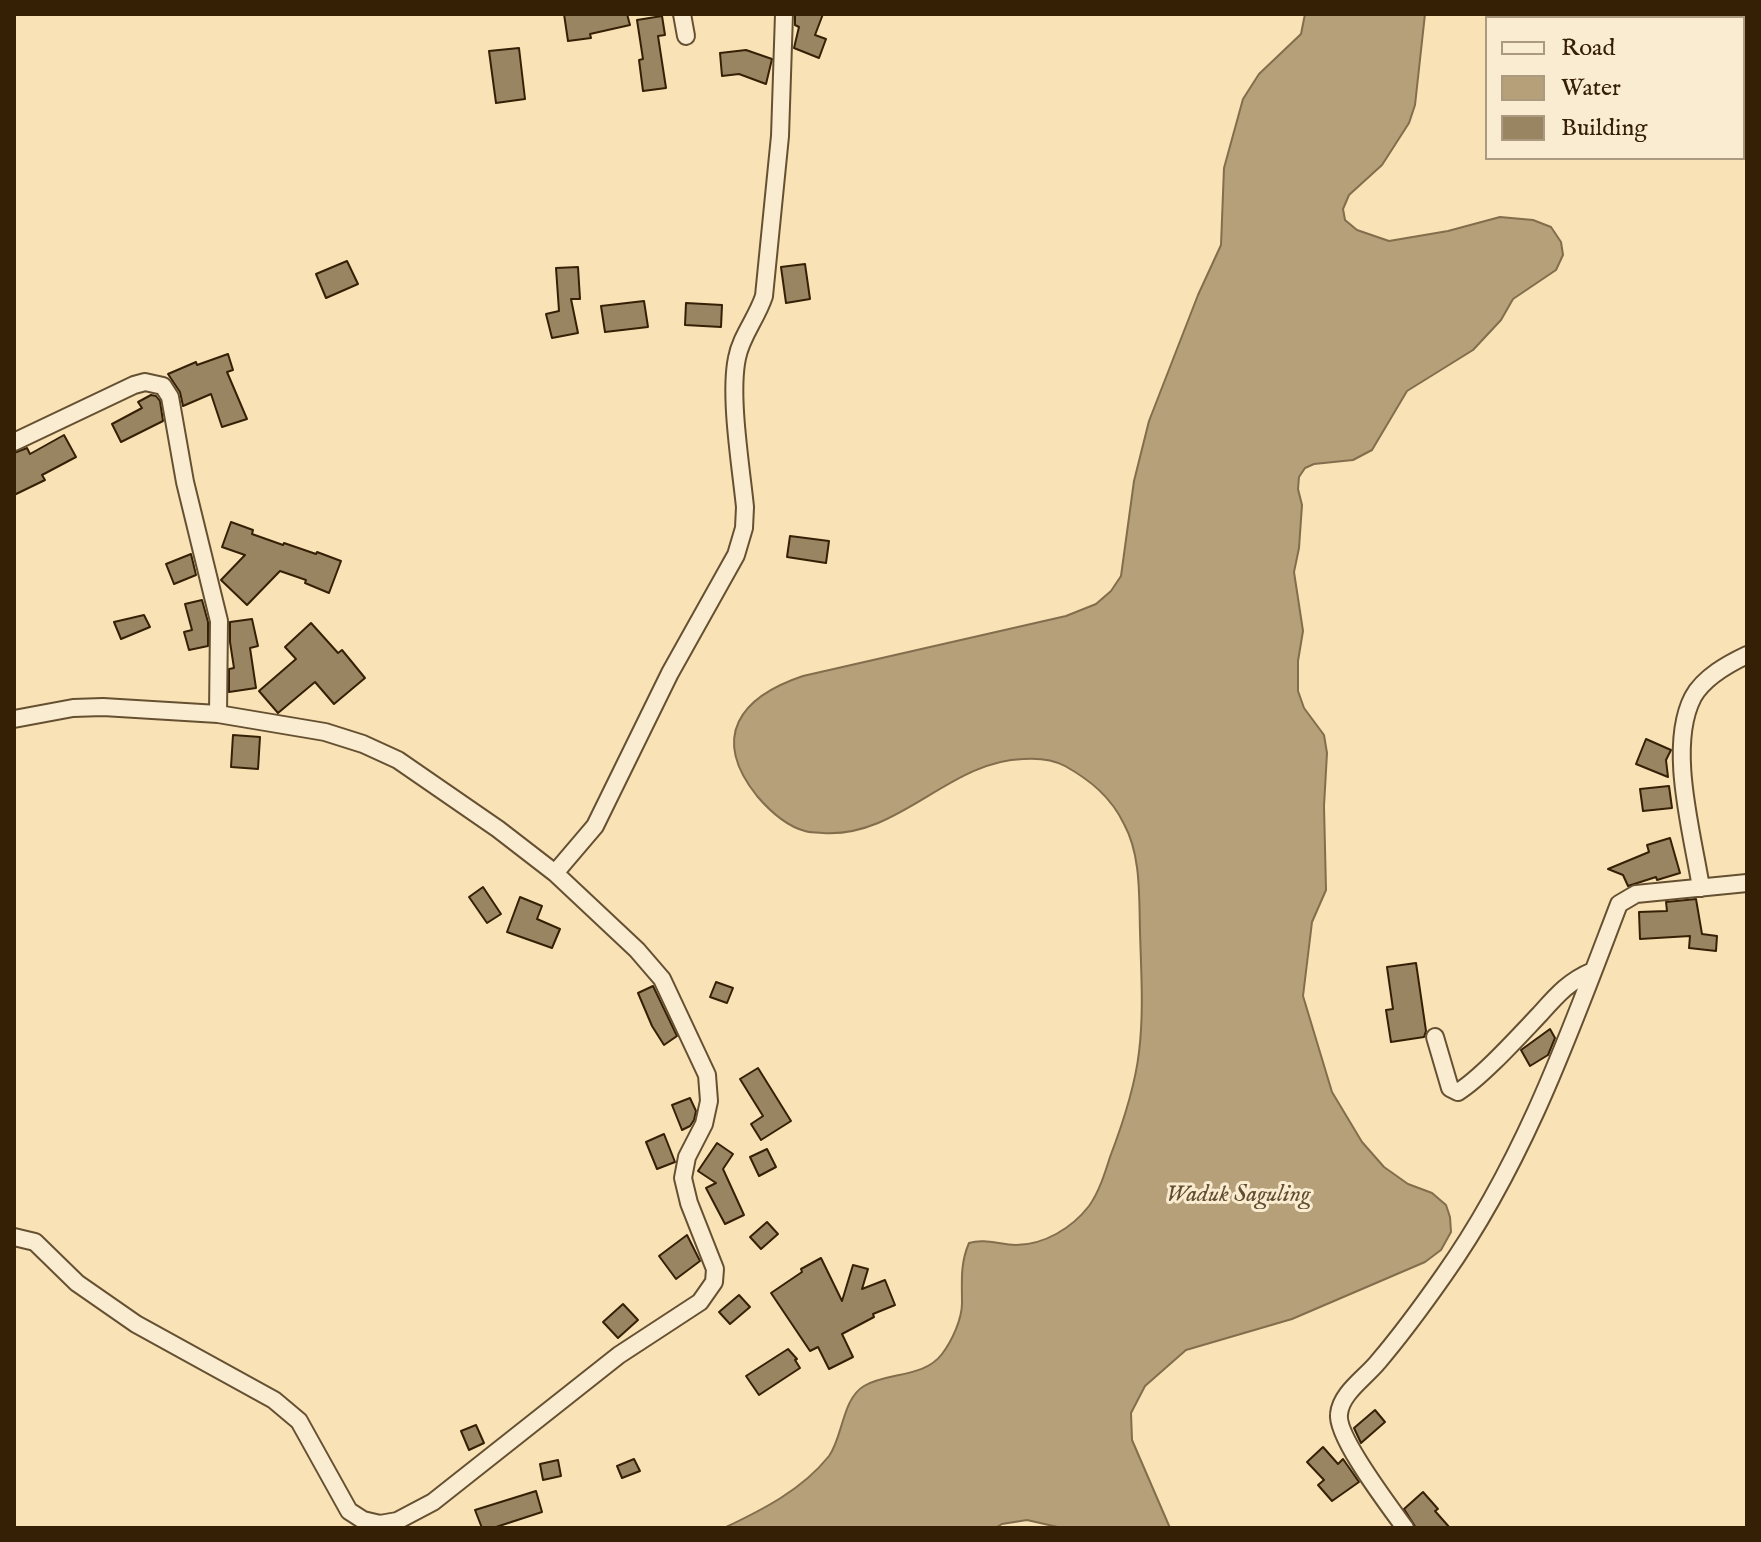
<!DOCTYPE html>
<html>
<head>
<meta charset="utf-8">
<style>
	body { margin:0 }
	#map { position:relative; width:1761px; height:1542px; overflow:hidden; background:#f8e2b6; font-family:"IM FELL English",serif }
	canvas { display:block }
	.frame { position:absolute; inset:0; border:16px solid #352006; pointer-events:none }
	.legend { position:absolute; left:1485px; top:16px; width:260px; height:144px; box-sizing:border-box; background:#faecd0; border:2px solid #ab9a7f; margin:0; padding:10px 14px; list-style:none; font-size:24px; color:#352006 }
	.legend li { display:flex; align-items:center; gap:16px; height:40px }
	.legend b { width:40px; border:2px solid #ab9a7f }
</style>
</head>
<body>
<div id="map">
<canvas width="1761" height="1542"></canvas>
<div class="frame"></div>
<ul class="legend">
<li><b style="height:10px;background:#faecd0"></b>Road</li>
<li><b style="height:22px;background:#b6a07a"></b>Water</li>
<li><b style="height:22px;background:#9a8562"></b>Building</li>
</ul>
</div>
<script>
const c = document.querySelector('canvas').getContext('2d');
c.lineJoin = 'round';
function fillPath(path, color) { c.fillStyle = color; c.fill(path, 'evenodd'); }
function trace(path, color, width, dash) { c.strokeStyle = color; c.lineWidth = width; c.lineCap = dash ? 'butt' : 'round'; c.setLineDash(dash || []); c.stroke(path); }
function label(font, color, halo, rows, align = 'center') {
  c.font = font + ' "IM FELL English",serif'; c.lineWidth = 6; c.setLineDash([]); c.textBaseline = 'middle'; c.strokeStyle = halo; c.fillStyle = color; for (const [text, x, y, turn = 0] of rows) {
    c.save(); c.translate(x, y); c.rotate((+turn || 0) * Math.PI / 180); c.textAlign = isNaN(turn) ? turn : align; if (halo) c.strokeText(text, 0, 0); c.fillText(text, 0, 0); c.restore();
  }
}
const water = new Path2D(`
	M1305,14H1425L1415,105L1409,123L1382,165L1349,195L1343,209L1345,220L1357,230L1389,241L1448,231L1500,217L1533,220L1551,227L1561,242L1563,255L1556,270L1513,299L1501,320L1473,350L1407,391L1372,450L1353,460L1314,464L1305,468L1299,477L1298,489L1302,505L1299,548L1294,572L1303,631L1298,661V691L1304,708L1324,735L1327,753L1324,806L1326,890L1312,922L1303,996L1332,1092L1362,1142L1384,1167L1408,1184L1432,1193L1446,1205L1450,1217L1451,1232L1441,1250L1425,1262L1292,1319L1186,1350L1145,1386L1131,1413L1132,1440L1170,1528H1062L1027,1520L1002,1524L995,1528H724C762,1510 802,1490 829,1456C843,1437 842,1399 864,1386C888,1372 924,1378 942,1354C952,1341 962,1319 962,1303C962,1281 960,1264 969,1243C985,1238 1000,1245 1016,1245C1044,1245 1072,1228 1089,1206C1099,1192 1105,1173 1110,1157C1123,1123 1135,1087 1139,1052C1144,1012 1141,970 1140,931C1139,896 1141,855 1124,824C1111,797 1090,780 1065,766C1052,759 1037,758 1023,759C949,761 899,838 823,833C817,832 810,833 805,831C786,826 769,810 757,796C710,737 740,697 803,676L1066,616L1096,604L1111,591L1121,576L1134,481L1149,421L1198,295L1221,245L1224,168L1243,99L1259,74L1301,34Z`);
fillPath(water, '#b6a07a');
trace(water, '#826d4c', 2);
const building = new Path2D(`
	M564,14H627L630,25L590,34L591,38L568,41Z
	M795,14H823L815,35L826,39L819,58L794,48L799,27L795,25Z
	M662,16L665,35L658,36L666,88L643,91L639,60L643,59L637,20Z
	M519,48L525,99L496,103L489,51Z
	M746,50L772,59L766,84L739,74L722,76L720,53Z
	M347,261L358,284L326,298L316,274Z
	M805,264L810,299L786,303L781,267Z
	M578,267L580,299H571L578,333L552,338L546,314L559,311L556,268Z
	M644,301L648,327L605,332L601,306Z
	M686,303L722,305L721,327L685,325Z
	M228,354L233,370L227,372L247,419L222,427L211,394L183,406L180,392L168,374L196,362L197,365Z
	M151,395L156,396L160,401L163,421L121,442L112,424L142,408L138,402Z
	M64,435L76,457L42,475L45,480L14,495V453L27,448L30,454Z
	M231,522L253,530L252,534L283,545L284,543L316,554L317,552L341,561L329,593L305,583L306,580L280,571L247,605L221,580L245,555L222,547Z
	M790,536L829,541L826,563L787,557Z
	M191,554L196,575L174,584L166,564Z
	M202,600L208,622V646L189,650L184,632L192,630L185,604Z
	M144,615L150,627L121,639L114,622Z
	M252,619L258,646L250,648L256,688L229,692V669L234,668L230,642V622Z
	M311,623L338,653L342,650L365,678L334,704L315,682L278,713L259,691L296,659L285,647Z
	M233,735L260,737L258,769L231,767Z
	M1646,739L1671,750L1666,760L1668,777L1636,764Z
	M1669,786L1672,808L1643,811L1640,789Z
	M1670,838L1680,873L1657,880L1656,877L1628,886L1623,875L1608,869L1649,852L1647,845Z
	M483,887L501,914L487,923L469,897Z
	M520,897L542,906L537,919L560,929L552,948L507,932Z
	M1696,899L1702,934L1717,936L1716,951L1689,948L1690,936L1640,939L1639,912L1667,911L1666,902Z
	M1416,963L1426,1031L1424,1037L1391,1042L1386,1010L1393,1009L1387,967Z
	M716,982L733,988L727,1003L710,997Z
	M653,986L677,1036L664,1045L652,1026L638,993Z
	M1550,1029L1555,1038L1548,1055L1530,1066L1521,1050Z
	M758,1068L791,1121L761,1140L751,1124L763,1116L740,1079Z
	M690,1098L696,1111L694,1120L690,1126L682,1130L672,1105Z
	M664,1134L675,1162L657,1169L646,1142Z
	M717,1143L733,1154L723,1169L744,1215L725,1224L706,1188L716,1183L698,1171Z
	M767,1149L776,1167L759,1176L750,1157Z
	M767,1222L778,1234L761,1249L750,1237Z
	M687,1235L700,1261L676,1279L659,1256Z
	M821,1258L842,1301L853,1265L868,1269L862,1289L885,1280L895,1305L873,1314L874,1317L842,1334L853,1357L829,1369L818,1347L810,1351L771,1293L802,1272L801,1269Z
	M739,1295L750,1307L730,1324L719,1312Z
	M623,1304L638,1320L618,1338L603,1322Z
	M788,1349L797,1359L795,1360L800,1368L759,1395L746,1376Z
	M1375,1410L1385,1422L1361,1443L1354,1428Z
	M476,1425L484,1443L469,1450L461,1431Z
	M1323,1447L1338,1464L1343,1459L1359,1482L1332,1501L1318,1485L1324,1480L1307,1462Z
	M634,1459L640,1471L622,1478L617,1466Z
	M558,1460L561,1476L543,1480L540,1464Z
	M536,1491L542,1512L493,1528H482L475,1510Z
	M1423,1492L1438,1509L1435,1511L1450,1528H1416L1404,1509Z`);
fillPath(building, '#9a8562');
trace(building, '#352006', 2);
const minor = new Path2D(`
	M682,14L686,36
	M14,442L134,385L145,382L163,386L170,397L185,482L219,621L218,714
	M14,719L73,708L103,707L218,714L325,732L363,744L398,760L498,829L555,873L595,826L670,673L736,555L744,528L745,507C741,467 729,396 737,358C741,336 757,318 764,296L780,136L784,14
	M1701,888C1693,835 1667,747 1693,697C1704,677 1728,664 1747,655
	M1435,1037L1450,1088L1458,1092C1482,1077 1519,1036 1540,1014C1557,995 1569,981 1593,971
	M14,1237L35,1242L77,1283L136,1324L274,1400L299,1421L349,1511L363,1520L380,1524L397,1521L433,1502L619,1355L700,1302L714,1282L715,1269L689,1203L683,1178L687,1157L704,1124L709,1101L707,1075L662,979L637,950L555,873
	M1405,1528C1390,1507 1336,1437 1339,1414C1341,1393 1365,1378 1378,1362C1401,1335 1423,1305 1444,1275C1524,1162 1570,1032 1619,904L1636,894L1747,883`);
trace(minor, '#665032', 20);
trace(minor, '#faecd0', 16);
label('italic 24px', '#624d2f', '#faecd0', [
	["Waduk Saguling",1238,1196]
]);
</script>
</body>
</html>
